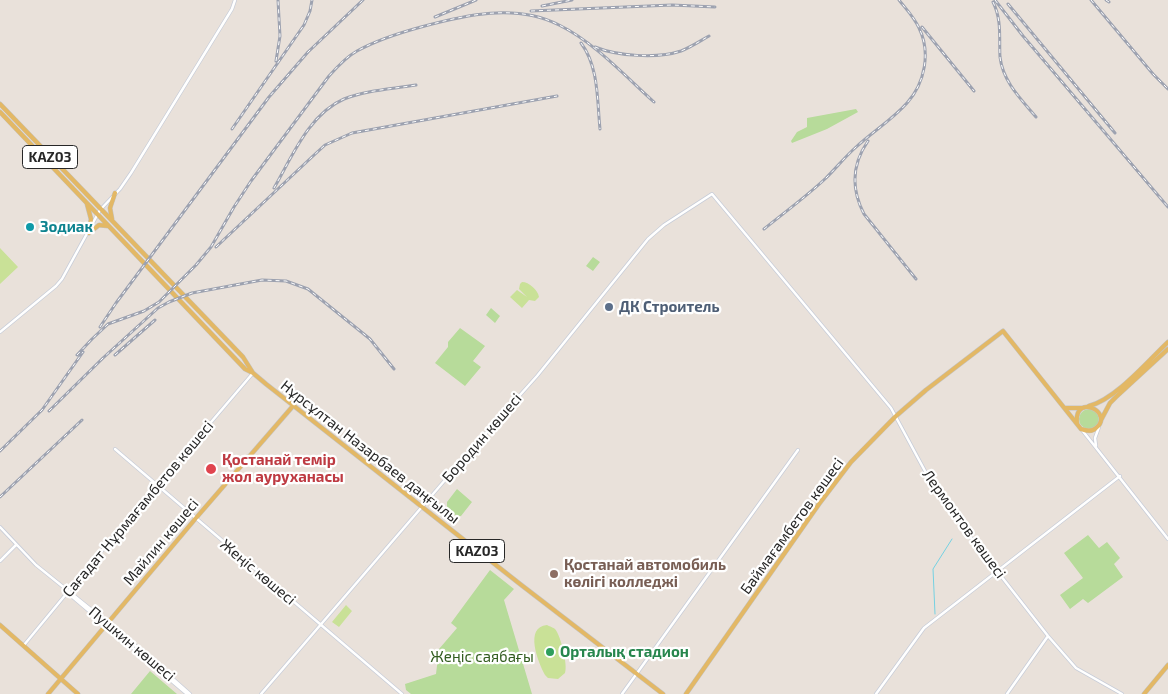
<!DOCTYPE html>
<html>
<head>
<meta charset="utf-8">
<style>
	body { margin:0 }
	canvas { display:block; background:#e9e1da }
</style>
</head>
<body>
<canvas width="1168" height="694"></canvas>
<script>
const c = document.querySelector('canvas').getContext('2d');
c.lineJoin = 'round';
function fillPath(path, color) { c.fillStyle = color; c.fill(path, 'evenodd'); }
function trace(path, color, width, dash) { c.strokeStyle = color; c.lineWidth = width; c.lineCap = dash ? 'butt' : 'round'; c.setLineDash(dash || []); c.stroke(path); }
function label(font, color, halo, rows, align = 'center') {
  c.font = font + ' "Exo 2",sans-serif'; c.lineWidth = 4.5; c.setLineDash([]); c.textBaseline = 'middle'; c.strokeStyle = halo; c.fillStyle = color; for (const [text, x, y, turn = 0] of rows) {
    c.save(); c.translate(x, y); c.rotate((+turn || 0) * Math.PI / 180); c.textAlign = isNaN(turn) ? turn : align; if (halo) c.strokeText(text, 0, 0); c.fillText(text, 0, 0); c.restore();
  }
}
fillPath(new Path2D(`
	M856,109L858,112L827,129L792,143L791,141L797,132L807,127V118Z
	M593,257L600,262L593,271L586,266Z
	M491,308L500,316L495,323L486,315Z
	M460,328L485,346L473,361L481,367L465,386L435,363L448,347V342Z
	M1079 419a10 10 0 1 1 20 0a10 10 0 1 1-20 0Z
	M457,489L472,502L461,516H457L447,509V502Z
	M1088,535L1099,548L1107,542L1120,558L1114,564L1123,577L1088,603L1083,599L1070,609L1060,595L1083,578L1064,553Z
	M490,570L514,589L504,600L532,694H411L406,690L405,684L436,674L439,649L457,628L451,623Z
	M150,671L177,694H131Z`), '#b7db9a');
fillPath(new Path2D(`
	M0,248L18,267L0,284Z
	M522,282C529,282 538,290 539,297L535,301L529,300L522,308L510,297L517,290L527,297L519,289L520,284Z
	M346,605L352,611L339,627L332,622Z
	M547,625C551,627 552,627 555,629C561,636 568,665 565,673L558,679L548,678L545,675C538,662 524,627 547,625Z`), '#c9e197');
trace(new Path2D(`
	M935,614L933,569L952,539`), '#75d1e2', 1);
const minor = new Path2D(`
	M0,332L56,286L62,279L100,210L120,189L131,173L232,9L235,0
	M1082,430L1168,539
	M1096,446L1095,438L1099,427
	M115,449L402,694
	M0,527L36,565L129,640L190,694
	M0,561L16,545
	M69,594L187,694
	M24,645L119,530L253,373
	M261,694L470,451L537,376L648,239L664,225L712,194L891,408L932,484L968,534L1048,636L1076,668L1122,694
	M622,694L798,450
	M876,694L924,628L1120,476
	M1007,694L1048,636`);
const major = new Path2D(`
	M0,104L243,357L253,373
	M0,112L245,369L253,373L266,384L520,584L663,694
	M87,204L91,219L89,233
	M112,219L110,208L115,193
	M89,233L99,225L108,226
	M1089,406C1116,399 1147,362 1168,342
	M1065,408H1083
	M1101,420L1110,403L1116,397L1168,349
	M0,625L78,694
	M48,694L196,518L293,406
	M686,694L819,504L851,462L896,416L926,390L1003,331L1081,429C1087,431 1092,432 1096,428C1115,413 1074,392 1077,423
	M1144,694L1168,665`);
trace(minor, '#c8cdd8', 4);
trace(major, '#c3c3c3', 5);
trace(minor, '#fff', 2.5);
trace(major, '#e3b865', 4);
const rail = new Path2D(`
	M995,0L1023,36L1168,207
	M1091,0L1153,74L1168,89
	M1106,0L1109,2
	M993,2C1002,20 999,38 1000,57C1003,82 1021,99 1036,117
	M1008,4L1115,133
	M542,6L572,0
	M531,11L672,5L715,7
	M435,17L476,0
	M922,27L974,91
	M581,43C599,67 597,100 600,129
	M595,47C617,56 657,59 681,51C691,47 700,41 709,36
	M276,61L280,36L278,0
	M232,129L304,25L310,11L312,0
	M868,141C852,164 851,189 864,214L916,279
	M274,188C292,157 309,114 344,99C366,90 393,89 416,85
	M764,229C785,212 807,196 826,178C836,168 845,157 855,148C872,132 892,120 907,103C925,83 931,52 919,28C914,17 906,9 899,0
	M216,247L313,156L325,145L352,133L557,96
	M100,327L116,303L269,97L308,52L363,0
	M77,355L92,339L108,324L144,311L159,302L196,265L211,247L234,207L251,181L329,76C337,67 346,57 357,51C377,40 399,33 421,27C465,15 516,3 559,25C594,42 625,76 654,102
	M115,355L155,320
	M49,411L103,358L158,308L169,302L192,293L262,280L286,281L308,289L370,339L394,369
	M0,451L42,410L83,352
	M0,497L82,420`);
trace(rail, '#9da2b0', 3);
trace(rail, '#fff', 1, [4]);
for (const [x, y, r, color] of [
	[30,227,5,"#0f9aa8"],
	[609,307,5,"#5c6f8a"],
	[211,469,6,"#e0444e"],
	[554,574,5,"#8d6e63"],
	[550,652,5,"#2e9e5b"]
]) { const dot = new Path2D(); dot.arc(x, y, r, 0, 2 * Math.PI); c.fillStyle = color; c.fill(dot); trace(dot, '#fff', 2); }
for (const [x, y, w] of [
	[50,157,55],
	[477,551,55]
]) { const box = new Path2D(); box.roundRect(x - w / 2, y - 11.5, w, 23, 4); c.fillStyle = '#fff'; c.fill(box); trace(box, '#272727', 1); }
label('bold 14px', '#272727', null, [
	["KАZ03",50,157],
	["KАZ03",477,551]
]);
label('bold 15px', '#0d838f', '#fff', [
	["Зодиак",40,227]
], 'left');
label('bold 15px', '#4e5e75', '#fff', [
	["ДК Строитель",619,307]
], 'left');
label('15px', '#272727', '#fff', [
	["Бородин көшесі",482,438,-49],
	["Нұрсұлтан Назарбаев даңғылы",370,452,38],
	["Сағадат Нұрмағамбетов көшесі",138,509,-50],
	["Лермонтов көшесі",964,524,54],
	["Баймағамбетов көшесі",792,526,-54],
	["Майлин көшесі",161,542,-50],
	["Жеңіс көшесі",258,572,40],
	["Пушкин көшесі",132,644,40]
]);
label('bold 15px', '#be3a42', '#fff', [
	["Қостанай темір",222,460],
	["жол ауруханасы",222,477]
], 'left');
label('bold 15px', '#785e54', '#fff', [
	["Қостанай автомобиль",564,565],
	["көлігі колледжі",564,582]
], 'left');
label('bold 15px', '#27864d', '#fff', [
	["Орталық стадион",560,652]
], 'left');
label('15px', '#325c1f', '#fff', [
	["Жеңіс саябағы",482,657]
]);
</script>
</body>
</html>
